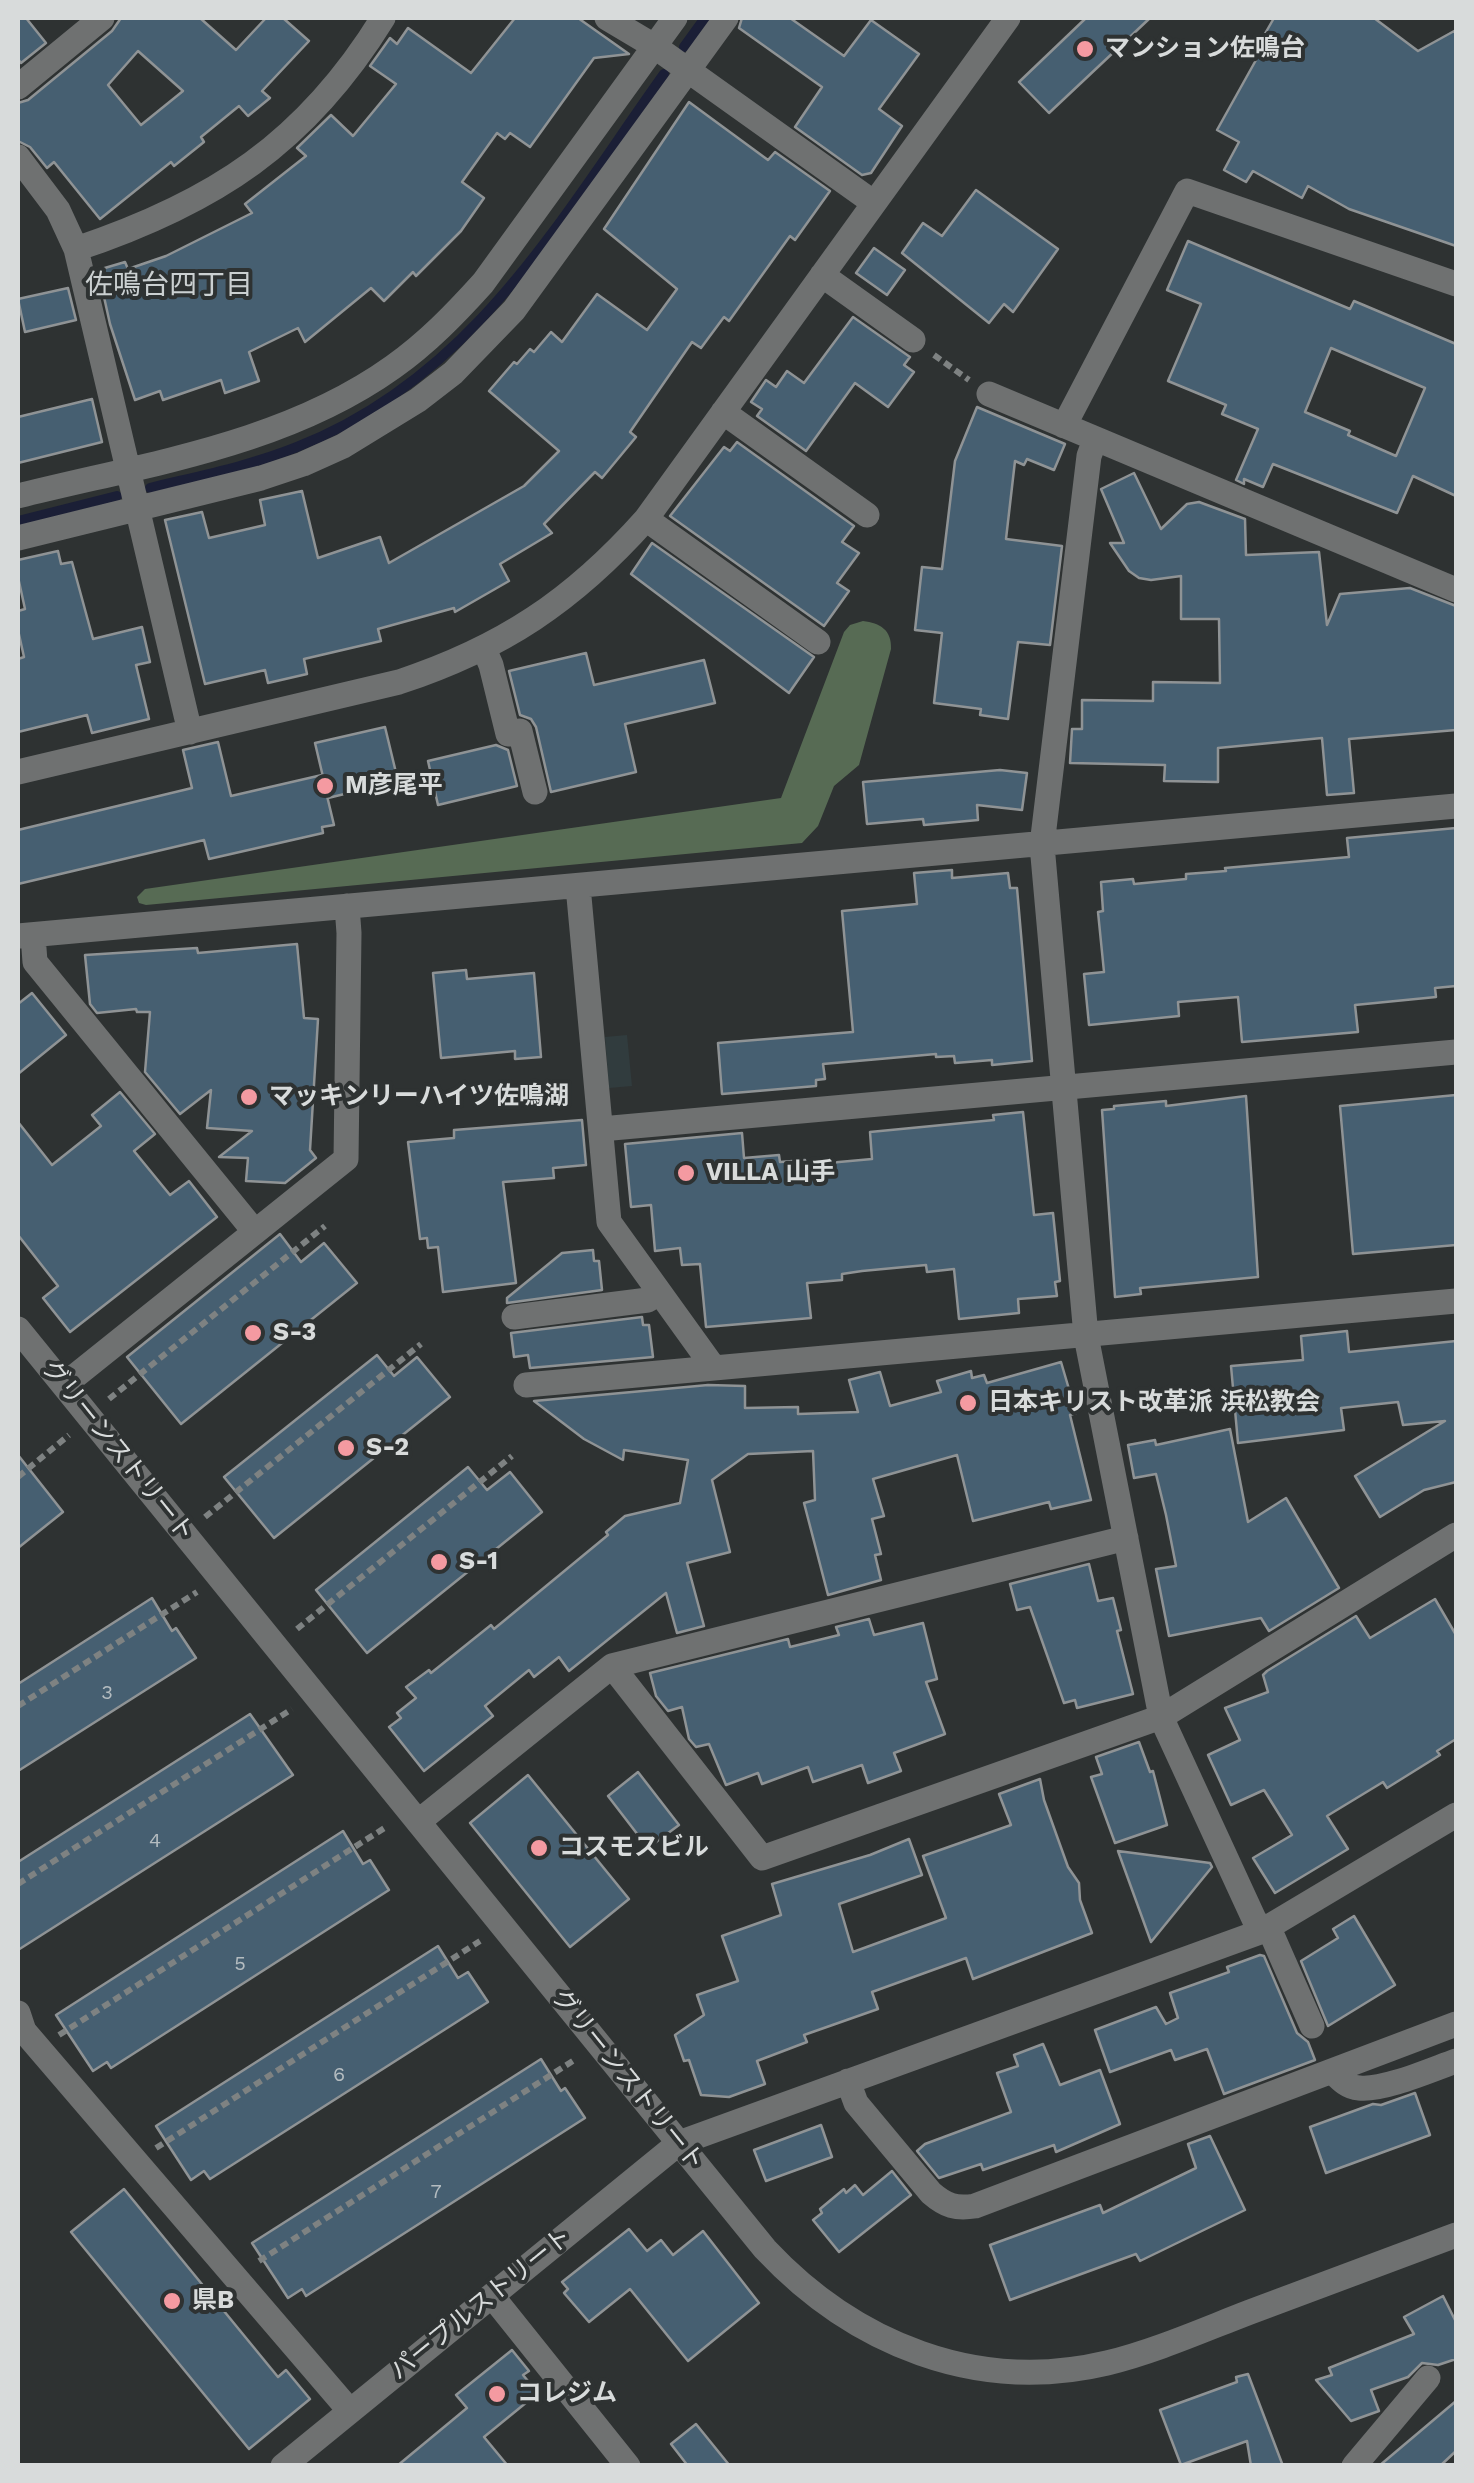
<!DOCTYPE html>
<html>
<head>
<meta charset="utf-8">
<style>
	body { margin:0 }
	#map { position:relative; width:1474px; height:2483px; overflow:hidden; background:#2e3232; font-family:"Work Sans",sans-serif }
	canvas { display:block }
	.frame { position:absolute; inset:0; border:20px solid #d8dbdb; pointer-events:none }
</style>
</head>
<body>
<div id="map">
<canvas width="1474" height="2483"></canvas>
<div class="frame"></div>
</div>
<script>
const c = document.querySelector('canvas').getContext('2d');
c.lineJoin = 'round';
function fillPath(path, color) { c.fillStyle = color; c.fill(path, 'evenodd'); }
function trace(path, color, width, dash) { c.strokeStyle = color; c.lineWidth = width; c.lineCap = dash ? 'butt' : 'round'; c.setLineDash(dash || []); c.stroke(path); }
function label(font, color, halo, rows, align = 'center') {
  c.font = font + ' "Work Sans","Noto Sans JP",sans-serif'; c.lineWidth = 8; c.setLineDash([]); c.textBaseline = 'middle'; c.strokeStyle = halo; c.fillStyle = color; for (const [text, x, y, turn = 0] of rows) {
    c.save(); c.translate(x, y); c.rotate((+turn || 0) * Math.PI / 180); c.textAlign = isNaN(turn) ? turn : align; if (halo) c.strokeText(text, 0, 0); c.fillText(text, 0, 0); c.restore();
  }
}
fillPath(new Path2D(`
	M627,1035L632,1086L609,1088L605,1037Z`), '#313c3e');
fillPath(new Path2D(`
	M863,621C880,623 892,630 891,649L859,765L834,786L818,826L802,843L146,905L139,903L137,897L145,889L781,798L844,632L850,625Z`), '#576b54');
trace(new Path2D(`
	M684,47L705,18
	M150,488C199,476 250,466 297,447C473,378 559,221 664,74
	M18,521L117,496`), '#1b1f36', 10);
const building = new Path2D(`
	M18,18H26L46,43L21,63L18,59Z
	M121,18H200L236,50L266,18H283L309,41L262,91L270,98L248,116L239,106L201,137L204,142L174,166L171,162L100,219L54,162L47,168L30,147L18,141V103L28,100L112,31ZM138,51L183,91L141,125L108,85Z
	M515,18H578L629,54L594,58L530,147L510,133L505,139L497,133L462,182L484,198L461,231L416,276L413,272L384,301L371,288L305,342L298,328L249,352L259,381L225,393L221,380L163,400L160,391L135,400L110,324L98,270L125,262L128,269L166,256L252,213L245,204L306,156L297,148L331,115L353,136L396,84L370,66L390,38L397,44L408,28L471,73Z
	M742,18H790L844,56L871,20L919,54L879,109L902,126L871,173L862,175L795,127L822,87L739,28Z
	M1086,18H1150L1049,113L1019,82Z
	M1274,18H1374L1418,51L1456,30V246L1349,209L1308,186L1302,198L1253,171L1246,182L1224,170L1239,142L1217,130L1256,60L1251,58Z
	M689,102L768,160L775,152L830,191L795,240L790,236L729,321L724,317L701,348L692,342L630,432L636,437L602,478L595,472L544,524L552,533L500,564L509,581L455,612L454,608L378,629L381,641L304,659L307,674L268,683L265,670L205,684L165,520L202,512L209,538L265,525L260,500L302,491L318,558L380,537L389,563L524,486L559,451L489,391L514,362L517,364L530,349L534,352L551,332L562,342L597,294L647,330L677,289L604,229Z
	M976,190L1058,249L1013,312L1004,304L989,323L902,253L923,223L942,236Z
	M1188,241L1350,309L1354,301L1456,344V496L1413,476L1397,513L1273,464L1263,487L1244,479V484L1236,480L1258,429L1222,414L1226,405L1168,381L1201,304L1167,290ZM1331,348L1425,388L1396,456L1348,435L1350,431L1305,412Z
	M874,248L905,270L887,295L856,273Z
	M68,288L76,320L25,332L18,299Z
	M853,317L910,357L904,365L914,372L888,407L855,383L806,451L757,416L762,409L751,402L766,380L776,387L787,371L804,383Z
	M92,399L102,442L18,463V417Z
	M977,407L1065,444L1054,470L1027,459L1024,465L1015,461L1006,539L1062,546L1050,645L1018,642L1008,719L980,715L981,709L934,703L942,633L915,630L922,567L942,569L955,461Z
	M737,442L854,526L842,542L859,553L837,583L849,591L824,626L670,516L724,447L730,451Z
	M1134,473L1161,529L1187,504L1199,502L1245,519L1246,555L1319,552L1327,625L1340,594L1410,588L1456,606V730L1349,739L1354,793L1327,795L1322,738L1218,748V782L1164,781L1165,765L1070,763L1072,729H1082V700L1153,701V682L1220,683L1219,619H1181V576L1151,580L1139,578L1129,571L1110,543H1124L1101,489Z
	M652,543L814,657L789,693L631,574Z
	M58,551L61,564L72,562L93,639L142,627L150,662L136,665L149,719L92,733L87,715L18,732V659L24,657L18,630V611L25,609L18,577V560Z
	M586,653L594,685L704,660L715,703L625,724L636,772L551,792L536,727L531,719L520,715L509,671Z
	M385,727L398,781L328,798L315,743Z
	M218,742L231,796L322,775L334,825L322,827L323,833L209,859L204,840L18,884V830L192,788L183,750Z
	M496,745L508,750L517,786L438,805L428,761Z
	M1000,770L1027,773L1022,810L977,805L978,820L924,825L923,819L867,824L863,782Z
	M1456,828V986L1435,988L1436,997L1355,1005L1358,1032L1242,1042L1238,997L1178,1002L1179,1016L1089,1025L1084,974L1104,972L1098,912L1103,911L1101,882L1133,879L1134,884L1186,879V874L1226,871L1225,868L1349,857L1347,838Z
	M952,870V878L1008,873L1010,888H1017L1032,1061L992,1065V1060L955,1063L954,1056L936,1057V1054L823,1064L825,1079L816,1080V1086L722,1094L718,1043L853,1032L842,911L917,904L914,873Z
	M297,944L304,1018L318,1019L310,1150L316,1158L285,1183L246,1181L248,1158L219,1157L252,1131L207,1128L211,1090L180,1114L145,1072L150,1012H137L136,1009L97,1013L90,1004L85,955L197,948L198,953Z
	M466,970L467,979L534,973L541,1057L515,1059V1051L441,1058L433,973Z
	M32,993L66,1035L18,1074V1004Z
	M120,1092L155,1134L134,1151L170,1195L189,1181L217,1217L70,1332L43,1298L58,1286L18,1235V1122L52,1165L101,1126L92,1115Z
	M1456,1095V1245L1353,1254L1340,1106Z
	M1246,1096L1258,1277L1140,1288L1141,1294L1115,1297L1102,1110L1114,1109V1106L1166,1101V1106Z
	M1023,1112L1034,1215L1053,1213L1060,1281L1055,1282L1057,1296L1018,1299L1019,1313L959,1319L954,1269L927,1272L926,1265L862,1271L842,1274V1280L807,1283L811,1318L706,1327L700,1264L682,1265L680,1248L655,1251L651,1205L631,1207L625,1144L742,1133L744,1158L779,1155L780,1162L805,1160L806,1165L872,1159L870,1132L994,1120L993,1115Z
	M582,1120L586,1165L553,1168L554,1178L503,1182L516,1283L443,1292L438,1247L428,1248L427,1238L420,1239L408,1142L454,1138V1130Z
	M280,1234L301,1262L324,1243L357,1283L181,1424L127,1357Z
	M593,1250L594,1261H599L602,1290L507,1303V1298L562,1253Z
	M642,1317L643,1325H649L653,1357L530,1368L528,1355L514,1357L511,1333Z
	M1347,1331L1349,1352L1456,1341V1482L1424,1490L1380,1517L1355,1476L1445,1421L1403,1425L1398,1402L1341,1408L1344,1430L1238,1443L1231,1366L1303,1360L1301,1336Z
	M377,1355L394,1376L417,1357L450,1397L274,1538L224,1477Z
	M1061,1362L1076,1413L1070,1415L1091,1500L1051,1509L1049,1502L973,1521L957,1455L873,1479L884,1516L872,1519L881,1554L875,1555L881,1580L828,1595L804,1503L815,1500L813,1451L748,1454L712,1480L730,1552L687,1563L704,1626L677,1633L666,1593L569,1671L559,1657L534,1677L529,1670L485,1706L493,1716L424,1771L389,1727L401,1718L397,1713L416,1698L406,1687L429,1670L431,1673L491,1625L494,1629L608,1535L606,1532L625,1516L680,1503L688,1460L624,1450L623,1460L584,1439L534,1401L708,1385L745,1386V1408L798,1407V1414L858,1412L849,1380L880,1372L890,1406L941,1392L937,1381L971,1371L972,1378L984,1375L987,1383Z
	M1230,1429L1248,1522L1286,1498L1339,1588L1269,1631L1261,1618L1169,1636L1156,1569L1176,1566L1166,1515L1156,1474L1134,1478L1128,1445L1155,1440L1156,1445Z
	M18,1455L63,1512L18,1548Z
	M468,1467L487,1490L510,1472L542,1512L367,1653L316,1590Z
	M1089,1564L1098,1601L1113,1598L1121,1630L1117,1631L1133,1694L1077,1708L1075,1700L1064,1703L1030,1607L1017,1610L1010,1584Z
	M152,1598L172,1631L176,1628L196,1658L18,1771V1684Z
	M1435,1599L1456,1635V1739L1437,1751L1440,1755L1387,1788L1383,1782L1327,1816L1348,1849L1275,1893L1253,1858L1292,1835L1264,1790L1231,1805L1208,1755L1240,1740L1225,1708L1268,1692L1263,1675L1267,1671L1356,1616L1370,1638Z
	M869,1619L874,1635L923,1623L937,1679L926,1682L945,1734L894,1753L901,1771L868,1783L862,1765L813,1782L808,1767L762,1784L758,1773L726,1785L709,1744L696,1747L689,1739L682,1707L668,1711L656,1696L650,1673L788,1639L790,1647L839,1635L836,1627Z
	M250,1714L293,1775L18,1950V1862Z
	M1139,1742L1150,1772L1153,1771L1167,1825L1115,1843L1091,1777L1102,1774L1096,1757Z
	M638,1772L679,1825L648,1848L608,1796Z
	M528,1775L629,1899L570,1947L470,1823Z
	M1040,1779L1044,1800L1068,1867L1079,1883L1080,1900L1092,1933L973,1979L966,1958L872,1992L878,2009L804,2035L807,2042L757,2061L765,2084L729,2097L701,2095L689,2060L684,2061L675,2035L704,2015L697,1995L738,1981L722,1936L781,1915L772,1884L870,1855L909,1839L922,1875L839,1904L853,1952L946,1918L923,1856L1011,1825L999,1794Z
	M343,1831L363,1864L370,1860L389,1890L111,2068L107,2062L93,2071L56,2015Z
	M1118,1851L1210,1863L1212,1867L1151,1942Z
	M1354,1916L1395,1985L1328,2026L1301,1961L1338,1938L1333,1929Z
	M438,1946L458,1978L468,1972L488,2002L210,2179L204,2171L191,2180L156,2126Z
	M1260,1955L1264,1956L1297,2033L1308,2042L1315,2060L1224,2094L1207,2049L1175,2060L1171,2050L1110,2072L1095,2030L1156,2007L1166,2024L1178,2018L1170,1993L1229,1972L1227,1967Z
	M1043,2044L1060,2085L1100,2070L1120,2124L1056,2152L1054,2145L983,2170L981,2164L939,2178L917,2151L925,2144L1011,2112L997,2073L1018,2066L1014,2055Z
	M541,2059L561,2091L565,2088L585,2118L306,2296L302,2289L288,2298L252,2243Z
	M1415,2093L1430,2135L1326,2173L1310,2127L1373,2104L1381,2105Z
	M821,2125L832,2157L766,2181L754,2150Z
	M1210,2136L1245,2210L1140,2261L1136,2254L1010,2300L990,2245L1100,2205L1103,2213L1196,2168L1188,2144Z
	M892,2171L911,2195L839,2252L813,2220L822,2213L820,2209L844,2189L846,2193L855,2185L863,2195Z
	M124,2189L278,2377L286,2370L310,2399L249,2449L71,2232Z
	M629,2229L647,2251L661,2240L673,2255L703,2231L759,2303L688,2361L630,2289L589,2322L564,2293L568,2289L562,2282Z
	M1443,2296L1456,2322V2359L1438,2365L1422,2363L1408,2377L1371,2390L1379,2411L1351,2421L1316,2380L1332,2375L1329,2368L1414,2334L1404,2317Z
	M512,2350L529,2371L523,2375L538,2393L484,2437L508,2466H397L467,2408L456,2395Z
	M1248,2374L1283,2466H1251L1247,2441L1181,2465L1160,2410L1237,2382L1236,2377Z
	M1456,2401V2451L1440,2466H1379Z
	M696,2424L730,2466H688L671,2444Z`);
fillPath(building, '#465f71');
trace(building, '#8f9395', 2.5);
trace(new Path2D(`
	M934,355L969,380
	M109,1399L325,1226
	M18,1477L69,1435
	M205,1517L421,1344
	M297,1629L512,1456
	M18,1706L197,1592
	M18,1884L292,1709
	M59,2035L386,1827
	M156,2148L480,1941
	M259,2261L576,2059`), '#7e8282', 6, [8, 5]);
trace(new Path2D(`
	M607,18L654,46L874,203
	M18,87L102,18
	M18,157L58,210L76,249L190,732
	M76,249C214,203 306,143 383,18
	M822,275L913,340
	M989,394L1456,590
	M723,412L867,515
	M1064,426L1187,191L1456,284
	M1095,440L1089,456L1042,845L1086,1336L1161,1717L1260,1932
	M18,496C145,464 284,445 393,367C427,343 455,314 483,283L675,18
	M646,519L818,642
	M18,538L261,478L303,464L343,446L418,400L453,373L514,310L726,18
	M484,649L491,665L508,734L520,731L535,792
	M18,772L399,682C502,648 573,601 646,519L1008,18
	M578,886L609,1222L714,1368L1456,1301
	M33,935L35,962L255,1232
	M18,936L1456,806
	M601,1129L1456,1052
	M514,1317L648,1300L659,1292
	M18,1329L765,2249C854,2344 977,2394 1107,2363C1156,2351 1203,2330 1250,2312C1319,2286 1388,2261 1456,2235
	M64,1385L346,1159L349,933L347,906
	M526,1385L714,1368
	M612,1666L762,1858L1161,1717L1456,1535
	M418,1822L612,1666L1126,1538
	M1268,1926L1312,2026
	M18,2013L24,2031L350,2411
	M1332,2071C1340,2079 1347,2087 1359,2088C1383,2091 1433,2069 1456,2061
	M848,2081L856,2103L931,2193C946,2206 956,2209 975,2206L1456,2024
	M492,2296L628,2466
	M283,2466L679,2143L1260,1932L1456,1815
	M1354,2466L1428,2378`), '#6f7171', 25);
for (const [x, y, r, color] of [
	[1085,49,10,"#f49aa1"],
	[325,786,10,"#f49aa1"],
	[249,1097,10,"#f49aa1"],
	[686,1173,10,"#f49aa1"],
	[253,1333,10,"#f49aa1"],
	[968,1403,10,"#f49aa1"],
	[346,1448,10,"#f49aa1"],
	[439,1562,10,"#f49aa1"],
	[539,1848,10,"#f49aa1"],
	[172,2301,10,"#f49aa1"],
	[497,2394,10,"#f49aa1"]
]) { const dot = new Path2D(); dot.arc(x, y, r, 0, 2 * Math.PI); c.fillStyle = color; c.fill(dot); trace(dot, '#2e3232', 4); }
label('20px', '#b4bcc0', null, [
	["3",107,1693],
	["4",155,1841],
	["5",240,1964],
	["6",339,2075],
	["7",436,2192]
]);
label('bold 25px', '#d8dbdb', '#2e3232', [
	["マンション佐鳴台",1105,49],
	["M彦尾平",345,786],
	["マッキンリーハイツ佐鳴湖",269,1097],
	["VILLA 山手",706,1173],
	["S-3",273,1333],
	["日本キリスト改革派 浜松教会",988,1403],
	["S-2",366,1448],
	["S-1",459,1562],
	["コスモスビル",559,1848],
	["県B",192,2301],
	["コレジム",517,2394]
], 'left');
label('25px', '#d8dbdb', '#2e3232', [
	["グリーンストリート",118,1451,51],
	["グリーンストリート",628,2080,51],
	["パープルストリート",481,2304,-39]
]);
label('28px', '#cbd0d1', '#2e3232', [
	["佐鳴台四丁目",169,286]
]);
</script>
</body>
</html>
